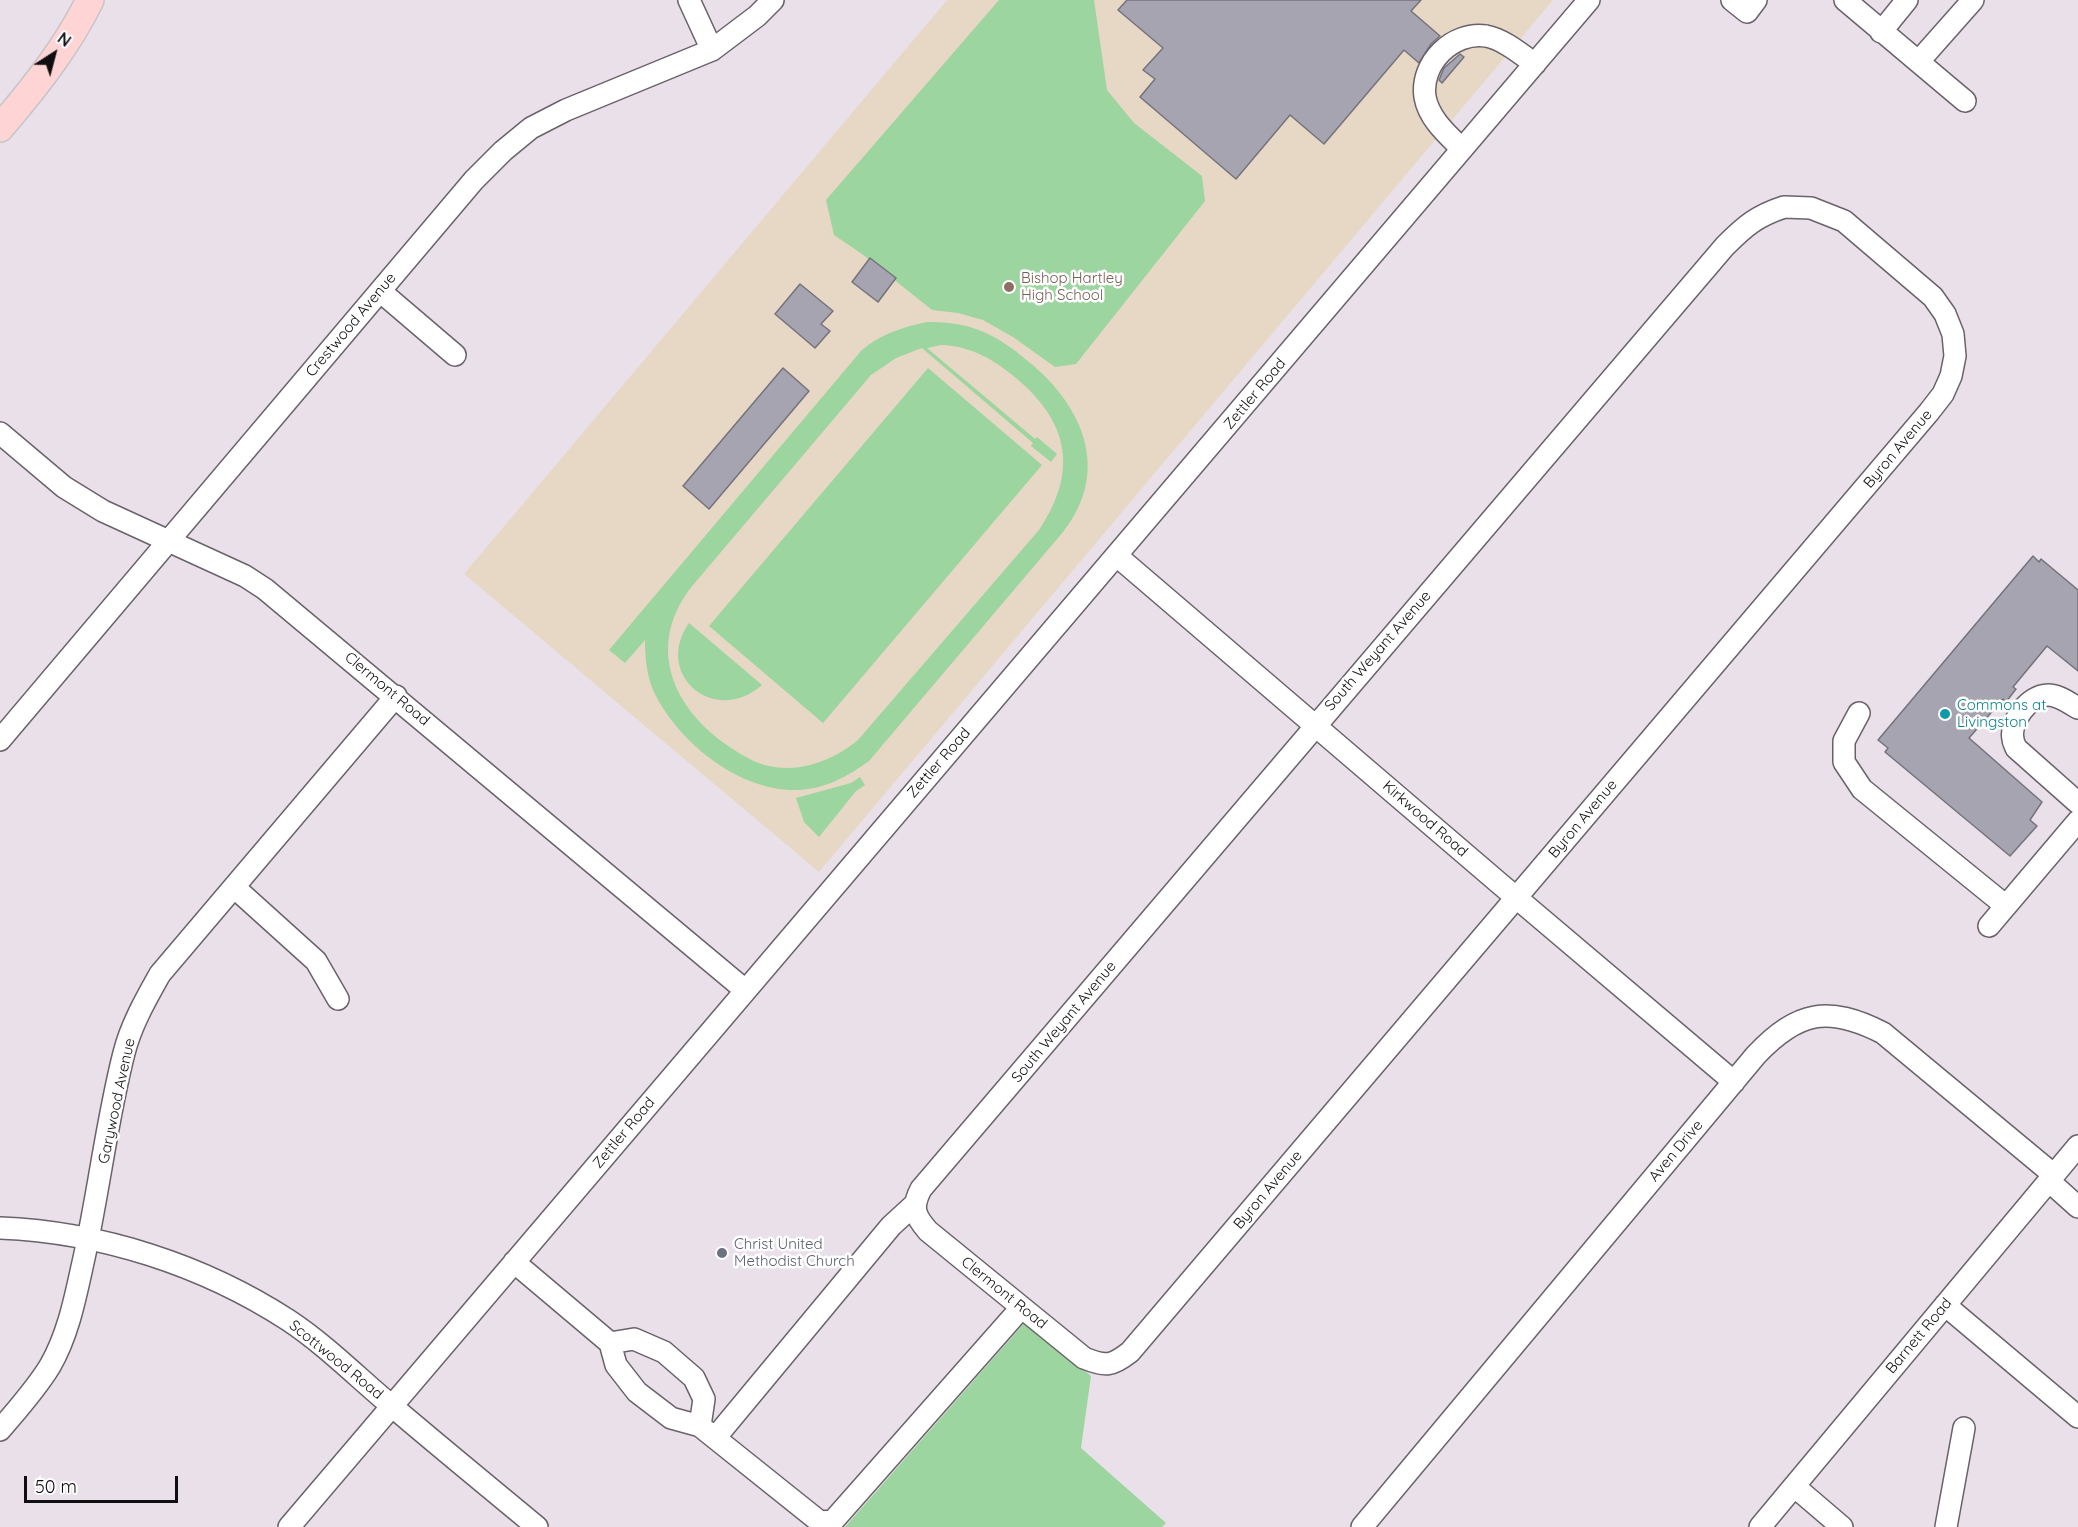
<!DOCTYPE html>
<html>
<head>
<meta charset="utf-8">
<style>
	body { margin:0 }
	#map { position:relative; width:2078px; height:1527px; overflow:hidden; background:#eae0ea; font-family:Quicksand,sans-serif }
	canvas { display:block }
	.north { position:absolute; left:24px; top:24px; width:60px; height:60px; -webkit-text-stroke:4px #fff; paint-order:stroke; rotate:36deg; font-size:16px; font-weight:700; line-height:24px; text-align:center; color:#110e11 }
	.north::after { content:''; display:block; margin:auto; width:21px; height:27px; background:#110e11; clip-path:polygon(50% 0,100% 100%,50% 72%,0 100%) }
	.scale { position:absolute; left:24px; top:1476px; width:154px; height:27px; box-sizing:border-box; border:3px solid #110e11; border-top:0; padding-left:8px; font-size:18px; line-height:21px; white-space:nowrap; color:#110e11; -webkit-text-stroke:4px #fff; paint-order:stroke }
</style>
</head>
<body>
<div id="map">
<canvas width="2078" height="1527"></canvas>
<div class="north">N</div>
<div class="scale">50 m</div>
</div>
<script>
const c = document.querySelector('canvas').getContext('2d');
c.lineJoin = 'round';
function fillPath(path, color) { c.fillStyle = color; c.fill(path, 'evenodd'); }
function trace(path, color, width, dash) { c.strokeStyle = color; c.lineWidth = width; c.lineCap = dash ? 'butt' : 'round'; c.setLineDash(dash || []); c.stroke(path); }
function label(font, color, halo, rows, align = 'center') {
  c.font = font + ' Quicksand,sans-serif'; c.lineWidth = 5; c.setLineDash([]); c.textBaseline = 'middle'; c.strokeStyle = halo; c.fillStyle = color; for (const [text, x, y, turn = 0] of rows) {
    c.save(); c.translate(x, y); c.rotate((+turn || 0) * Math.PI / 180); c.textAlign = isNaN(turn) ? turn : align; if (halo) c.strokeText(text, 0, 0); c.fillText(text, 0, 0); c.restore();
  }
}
fillPath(new Path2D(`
	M947,0H1553L819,872L464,574Z`), '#e6d8c5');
fillPath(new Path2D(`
	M999,0H1094L1107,90L1134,123L1202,176L1205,201L1076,364L1055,367L1013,337L983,320L958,313L932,310L862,254L834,235L826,200Z
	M927,322C943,322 957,323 973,328C992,334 1009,345 1024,358C1081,402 1113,469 1063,532L869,761C847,777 825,789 798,790C742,792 683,746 657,698C647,680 645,660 645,640L625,663L609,650L861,351C880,334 903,327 927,322ZM941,345C968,346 990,357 1011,374C1068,419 1080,469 1039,530L858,740C834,760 801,773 769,766C753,763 737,752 724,743C669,703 647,642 693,585L871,375L896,358L922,348L1033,443L1031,446L1051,462L1057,454L1037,437L1035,439L927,348Z
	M928,368L1042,465L823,723L709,626Z
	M689,623L762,685C714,727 653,674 689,623Z
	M860,777L865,785L856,791L819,837L804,822L796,798L851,783Z
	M1026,1321L1091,1376L1081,1448L1166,1523L1162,1527H845Z`), '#9dd5a0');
const building = new Path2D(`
	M1127,0H1421L1411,11L1440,36L1431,44L1419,63L1404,50L1324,144L1290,115L1236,179L1140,97L1155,79L1143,70L1163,48L1118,10Z
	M1460,54L1464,57L1442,83L1439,80L1444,68Z
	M870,258L896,278L878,302L852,282Z
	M800,284L833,311L821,324L830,331L815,348L775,314Z
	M783,368L809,391L709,509L683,486Z
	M2033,556L2039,562L2041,559L2078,590V671L2047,646L2013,687L2016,689L2006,702L2003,699L1969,738L2042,802L2030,820L2037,826L2010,856L1885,752L1888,748L1878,740Z`);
fillPath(building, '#a5a4b0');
trace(building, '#74737d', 1.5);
const minor = new Path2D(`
	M689,0L712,50
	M1732,0L1747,12L1756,0
	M1845,0L1965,101
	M1881,32L1907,0
	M1919,61L1973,0
	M1462,149C1447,134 1429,119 1425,97C1420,63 1453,31 1486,36C1503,39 1521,54 1535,64
	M1784,207L1811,208L1844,221L1933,297L1945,314L1953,334L1955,356L1951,376L1943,394L1929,412L1130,1352C1112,1366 1106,1367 1084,1358L928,1231C915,1216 911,1208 921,1189L1725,246C1746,225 1757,216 1784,207Z
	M380,291L455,355
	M0,433L64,487L103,511L245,576L265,589L745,990
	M1117,556L1499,883L1734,1082
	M2078,708C2069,703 2059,695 2048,695C2029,695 2009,722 2013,739C2013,742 2015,745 2016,748L2078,803
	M1859,713L1844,741V762L1862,789L2006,906
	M0,740L474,180L503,151L531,128L566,110L712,50L757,16L773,0
	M234,887L316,961L338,999
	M1989,926L2078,821
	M2049,1181L2078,1207
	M0,1228C101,1232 203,1265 288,1320C326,1345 358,1378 393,1407C441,1448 489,1487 537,1527
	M514,1262L610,1343L616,1365L637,1392L671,1418L700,1426L704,1399L694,1378L664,1352L634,1339L610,1343
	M1945,1305L2078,1417
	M700,1426L820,1522L833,1521L1021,1308
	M0,1430C17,1410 36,1389 50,1366C69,1333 76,1294 84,1258C99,1190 107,1119 124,1053C131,1025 146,999 160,974L396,696
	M715,1438L891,1226L915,1204
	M1794,1486L1842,1527
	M289,1527L1589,0
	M1362,1527L1756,1055C1798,1011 1828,1005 1883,1033L2054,1175
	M1760,1527L2078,1146
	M1946,1527L1964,1428`);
const major = new Path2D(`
	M0,128C34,88 67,47 90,0`);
trace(minor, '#6a626a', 24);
trace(major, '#c6c5c6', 30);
trace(minor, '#fff', 21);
trace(major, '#fed4d4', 27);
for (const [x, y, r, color] of [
	[1009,287,6,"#8d6e63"],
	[1945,714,6,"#0f9aa8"],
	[722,1253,6,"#6b7280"]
]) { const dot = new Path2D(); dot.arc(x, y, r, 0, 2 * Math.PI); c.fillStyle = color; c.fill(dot); trace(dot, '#fff', 2); }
label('15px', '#785e54', '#fff', [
	["Bishop Hartley",1021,278],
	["High School",1021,295]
], 'left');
label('15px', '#110e11', '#fff', [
	["Crestwood Avenue",351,325,-50],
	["Zettler Road",1255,394,-50],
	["Byron Avenue",1898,449,-50],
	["South Weyant Avenue",1378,651,-49],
	["Clermont Road",387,689,40],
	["Zettler Road",939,763,-49],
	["Kirkwood Road",1425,819,41],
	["Byron Avenue",1583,819,-50],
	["South Weyant Avenue",1064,1022,-50],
	["Garywood Avenue",117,1101,-78],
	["Zettler Road",624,1133,-50],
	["Aven Drive",1676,1151,-50],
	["Byron Avenue",1268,1190,-50],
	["Clermont Road",1004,1293,39],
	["Barnett Road",1919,1336,-50],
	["Scottwood Road",336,1360,39]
]);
label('15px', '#0d838f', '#fff', [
	["Commons at",1957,705],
	["Livingston",1957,722]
], 'left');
label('15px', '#5b616d', '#fff', [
	["Christ United",734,1244],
	["Methodist Church",734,1261]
], 'left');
</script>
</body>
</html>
